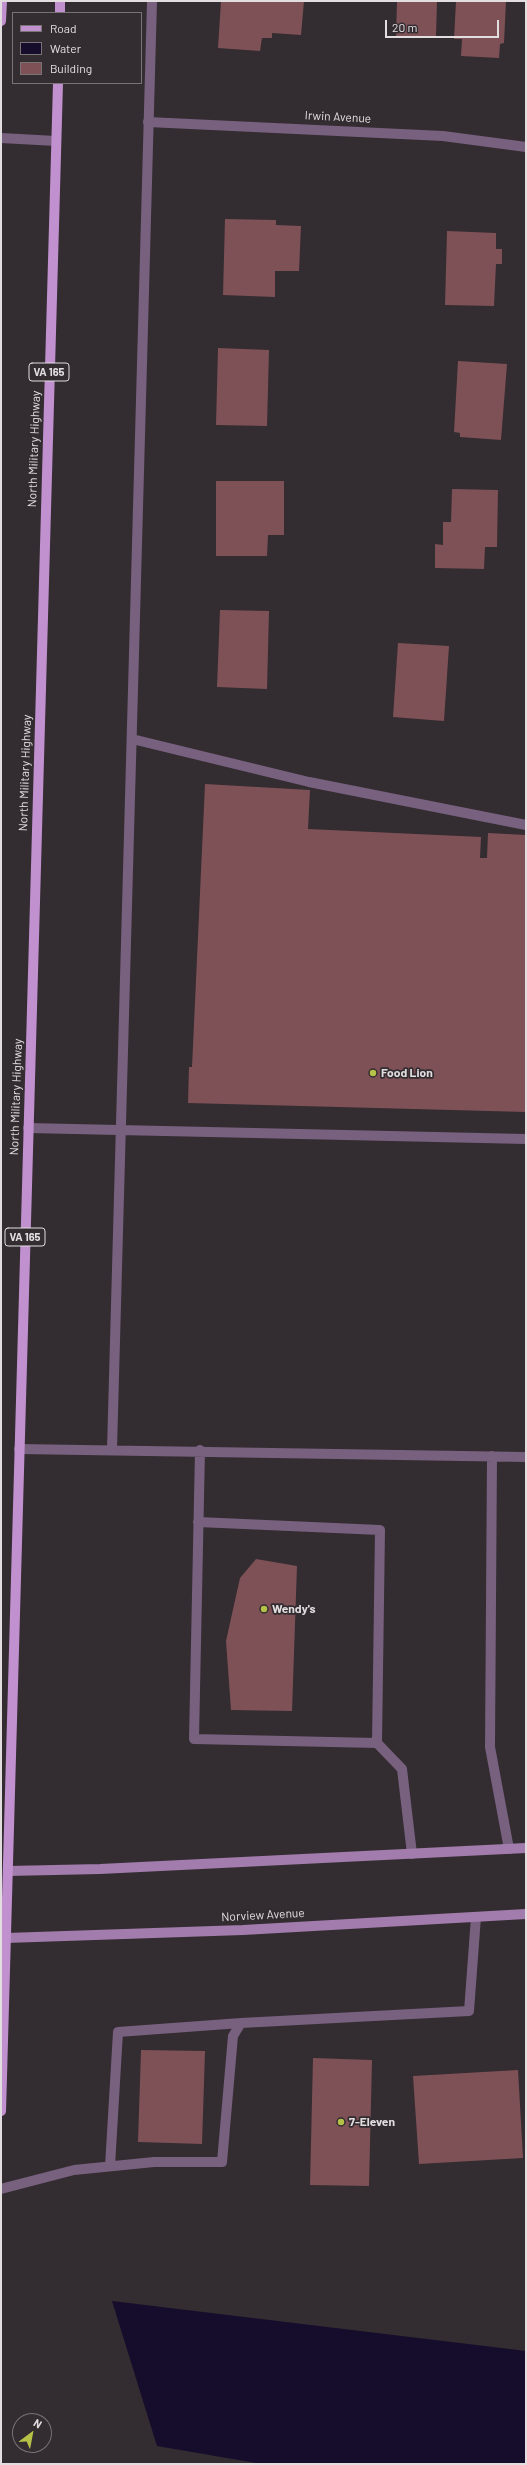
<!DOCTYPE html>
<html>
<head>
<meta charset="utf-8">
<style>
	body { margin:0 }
	#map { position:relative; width:527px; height:2465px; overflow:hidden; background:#332c30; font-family:Barlow,sans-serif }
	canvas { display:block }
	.frame { position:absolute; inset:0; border:2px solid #e2dee0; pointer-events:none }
	.legend { position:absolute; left:12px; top:12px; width:130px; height:72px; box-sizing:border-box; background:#332c30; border:1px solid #797376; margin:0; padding:5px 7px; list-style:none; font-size:12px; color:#e2dee0 }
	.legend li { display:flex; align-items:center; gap:8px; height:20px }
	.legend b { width:20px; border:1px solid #797376 }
	.north { position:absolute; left:12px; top:2413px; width:40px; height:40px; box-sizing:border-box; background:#332c30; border:1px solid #797376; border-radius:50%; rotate:32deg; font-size:11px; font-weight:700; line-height:16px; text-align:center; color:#e2dee0 }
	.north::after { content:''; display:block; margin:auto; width:14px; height:18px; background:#b6c148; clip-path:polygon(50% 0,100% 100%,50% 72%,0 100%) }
	.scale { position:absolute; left:385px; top:20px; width:114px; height:18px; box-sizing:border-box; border:2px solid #e2dee0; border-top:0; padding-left:5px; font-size:12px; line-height:14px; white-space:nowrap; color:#e2dee0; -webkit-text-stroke:3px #332c30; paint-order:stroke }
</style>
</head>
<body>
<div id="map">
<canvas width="527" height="2465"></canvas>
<div class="frame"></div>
<ul class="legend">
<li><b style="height:5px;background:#c190cf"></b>Road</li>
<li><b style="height:11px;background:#160d2d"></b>Water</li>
<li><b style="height:11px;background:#7e5157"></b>Building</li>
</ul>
<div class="north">N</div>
<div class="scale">20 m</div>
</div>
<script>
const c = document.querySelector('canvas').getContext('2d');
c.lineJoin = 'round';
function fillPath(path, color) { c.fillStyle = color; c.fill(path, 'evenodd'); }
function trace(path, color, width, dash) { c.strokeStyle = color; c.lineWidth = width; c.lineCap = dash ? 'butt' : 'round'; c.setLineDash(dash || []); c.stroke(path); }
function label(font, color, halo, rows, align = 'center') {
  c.font = font + ' Barlow,sans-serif'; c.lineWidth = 3.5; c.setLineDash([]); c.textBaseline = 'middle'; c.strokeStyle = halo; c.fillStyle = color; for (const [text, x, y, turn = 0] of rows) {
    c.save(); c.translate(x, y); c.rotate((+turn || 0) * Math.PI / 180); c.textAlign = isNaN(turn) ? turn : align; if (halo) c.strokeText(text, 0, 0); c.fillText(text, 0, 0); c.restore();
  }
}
fillPath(new Path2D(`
	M112,2301L526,2351V2464H262L157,2446Z`), '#160d2d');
fillPath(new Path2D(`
	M221,1H304L301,35L272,33V38H262L260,51L218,48Z
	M397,1H437L436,37L396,36Z
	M456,1H506L504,43L500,44L499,58L461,56L462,39H454Z
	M225,219L276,220V225L301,226L299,271H275V297L223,295Z
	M447,231L496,233V249H502V264H496L494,306L445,305Z
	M218,348L269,350L267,426L216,425Z
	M458,361L507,364L501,440L460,437V433L454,432Z
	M216,481H284V535H268L267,556H216Z
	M452,489L498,490L497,547H485L484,569L435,568V544L443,545V522H451Z
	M220,610L269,611L267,689L217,687Z
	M398,643L449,646L444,721L393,717Z
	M205,784L310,790L308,829L481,837L480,858H487L488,833L526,835V1112L188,1103L189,1067H192Z
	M256,1559L297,1566L292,1711L231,1710L226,1641L240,1578Z
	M141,2050L205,2051L202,2144L138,2142Z
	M313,2058L372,2060L369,2186L310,2185Z
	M518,2070L523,2158L419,2164L413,2076Z`), '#7e5157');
trace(new Path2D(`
	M132,739L309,782L526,825
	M28,1128L526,1139
	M19,1449L526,1457
	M112,1449L152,1
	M492,1456L490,1747L509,1849
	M198,1522L380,1530L377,1743L194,1739L200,1450
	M377,1743L402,1769L412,1854
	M110,2166L118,2032L241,2023
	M1,2189L74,2170L154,2162H222L233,2036L241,2023L469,2011L476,1917`), '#78607f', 10);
trace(new Path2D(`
	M148,122L443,136L526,147
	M1,138L56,141`), '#78607f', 10);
trace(new Path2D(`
	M8,1871L100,1869L526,1848
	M6,1938L243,1930L526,1914`), '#a17cac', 10);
trace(new Path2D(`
	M60,13V1
	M1,21L2,1
	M1,2111L58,83`), '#c190cf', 10);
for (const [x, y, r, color] of [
	[373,1073,4,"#b6c148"],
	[264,1609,4,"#b6c148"],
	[341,2122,4,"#b6c148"]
]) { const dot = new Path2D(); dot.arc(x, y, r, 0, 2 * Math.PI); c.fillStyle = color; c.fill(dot); trace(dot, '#332c30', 1.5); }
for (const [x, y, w] of [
	[49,372,40],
	[25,1237,40]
]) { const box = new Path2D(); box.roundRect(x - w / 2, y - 9, w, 18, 3); c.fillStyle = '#332c30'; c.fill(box); trace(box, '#e2dee0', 1); }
label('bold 11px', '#e2dee0', null, [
	["VA 165",49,372],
	["VA 165",25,1237]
]);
label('12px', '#e2dee0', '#332c30', [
	["Irwin Avenue",338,117,3],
	["North Military Highway",34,449,-88],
	["North Military Highway",25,773,-88],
	["North Military Highway",16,1097,-88],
	["Norview Avenue",263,1915,-3]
]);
label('bold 12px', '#e2dee0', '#332c30', [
	["Food Lion",381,1073],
	["Wendy's",272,1609],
	["7-Eleven",349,2122]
], 'left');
</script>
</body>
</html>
